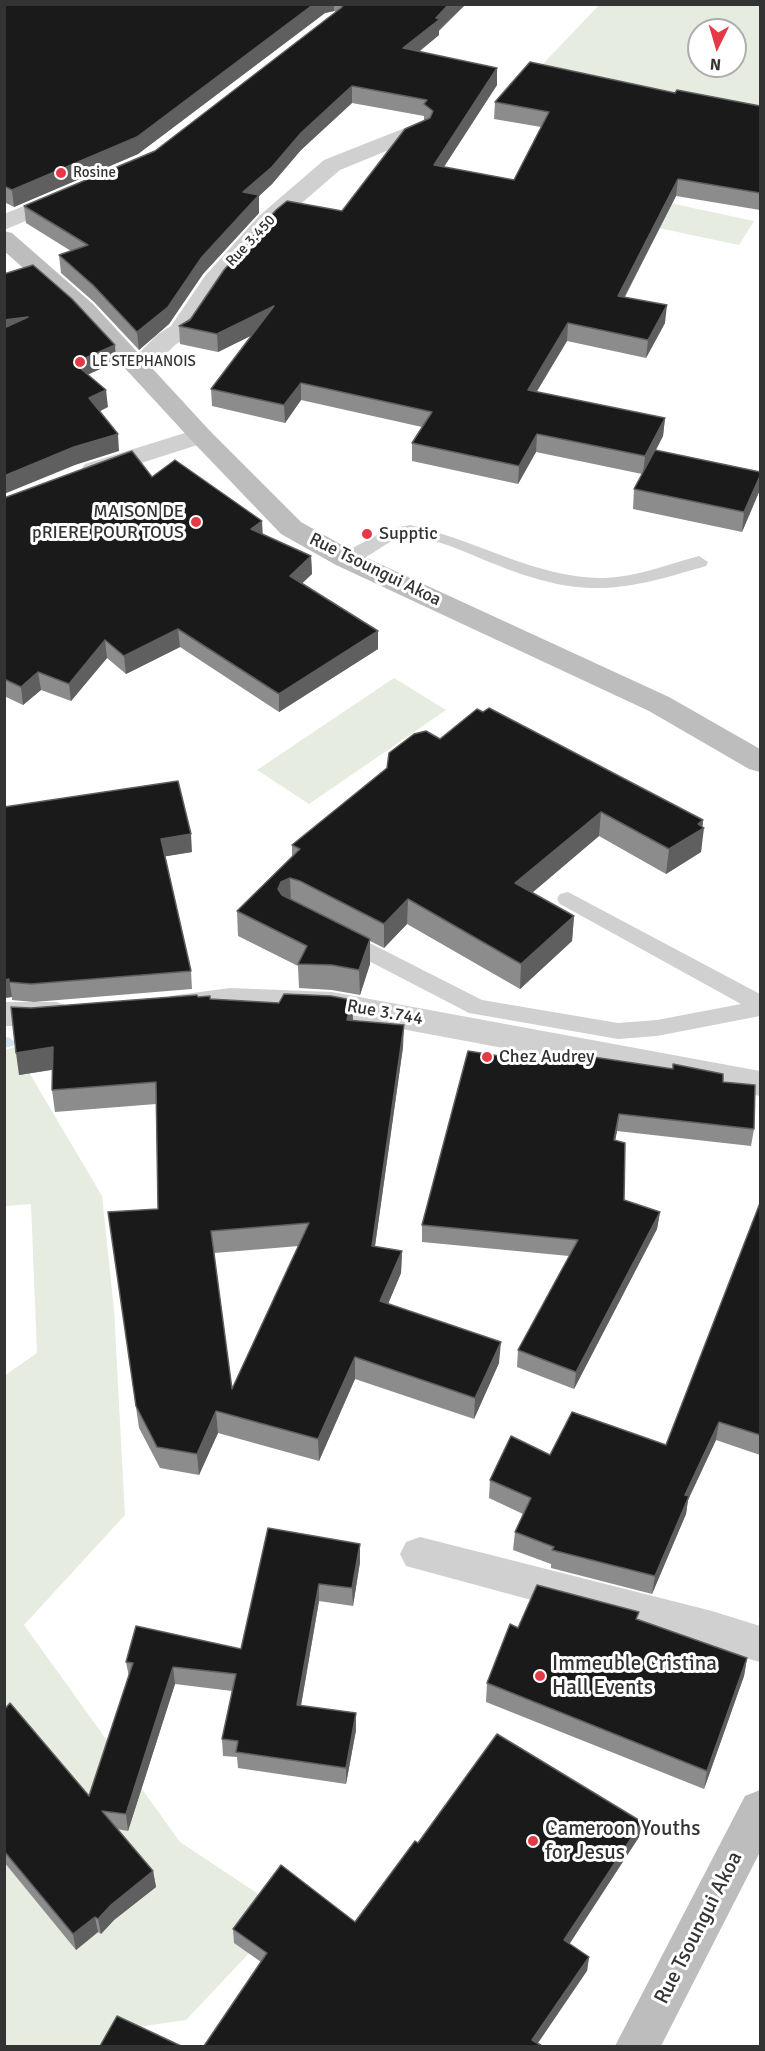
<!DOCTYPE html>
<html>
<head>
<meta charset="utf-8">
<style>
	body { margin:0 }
	#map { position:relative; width:765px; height:2051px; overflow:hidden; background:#fff; font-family:Signika,sans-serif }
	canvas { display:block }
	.frame { position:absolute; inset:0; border:6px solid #333; pointer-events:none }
	.north { position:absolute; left:687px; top:18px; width:60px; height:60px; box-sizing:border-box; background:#fff; border:2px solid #adadad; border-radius:50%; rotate:185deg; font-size:16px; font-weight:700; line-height:24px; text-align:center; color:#333 }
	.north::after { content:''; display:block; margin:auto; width:21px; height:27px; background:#e63946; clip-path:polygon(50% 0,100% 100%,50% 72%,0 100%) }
</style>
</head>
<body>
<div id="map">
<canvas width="765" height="2051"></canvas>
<div class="frame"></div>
<div class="north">N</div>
</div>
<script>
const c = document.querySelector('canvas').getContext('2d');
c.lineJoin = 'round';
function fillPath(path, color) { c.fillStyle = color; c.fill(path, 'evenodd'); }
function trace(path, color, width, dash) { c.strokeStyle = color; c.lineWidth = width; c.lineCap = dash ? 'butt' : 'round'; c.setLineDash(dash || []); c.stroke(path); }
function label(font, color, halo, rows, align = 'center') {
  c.font = font + ' Signika,sans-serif'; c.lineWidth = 6; c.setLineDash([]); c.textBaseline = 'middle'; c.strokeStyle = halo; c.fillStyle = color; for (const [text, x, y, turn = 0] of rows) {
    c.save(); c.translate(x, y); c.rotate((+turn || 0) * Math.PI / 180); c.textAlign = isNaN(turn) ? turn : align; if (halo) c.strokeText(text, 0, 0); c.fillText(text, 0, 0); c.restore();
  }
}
fillPath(new Path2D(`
	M599,5H760V114L543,64ZM699,30H735V66H699Z
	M646,198L754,221L739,245L630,222Z
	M394,678L446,710L309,804L257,770Z
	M14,1047L102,1196L114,1310L125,1515L24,1625L180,1842L287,1913L186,2020L117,2030L109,2046H5L4,1376L37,1353L31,1204L5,1206V1050Z`), '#e6ecdf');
fillPath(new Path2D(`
	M8,1037L15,1042L13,1046L4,1048V1038Z`), '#cfe2ee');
fillPath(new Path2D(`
	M410,525C474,539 541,580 605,578C637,577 668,564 699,556L708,562L706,566C619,592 583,599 497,565C470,555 439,538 410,537C385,535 365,569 339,563L337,559L339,555L389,529Z
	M568,892L760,994V1016L657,1036L618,1039L469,1013L336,944L333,939L336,934L344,931L352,934L482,1000L618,1023L657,1020L741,1004L560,904L557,899L560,894Z`), '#d0d0d0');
fillPath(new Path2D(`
	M420,122L428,124L431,129L428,134L340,170L275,226L223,286L189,336L175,345L147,373L138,376L129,373L125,368L129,363L157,335L171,326L205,276L259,216L324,160Z
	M66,189L74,191L78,196L74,201L4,230V214Z
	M201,428L210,431L214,436L210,441L94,478L85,476L81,470L85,464Z
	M230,988L332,992L760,1071V1096L332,1016L230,1012L182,1016L170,1012L166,1004L170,996Z
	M4,1002H56L68,1006L72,1014L68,1022L56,1026H4Z
	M420,1537L712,1611L760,1626V1662L406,1566L400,1554L406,1542Z`), '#d0d0d0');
fillPath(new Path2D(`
	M4,231L12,233L93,304L210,431L301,522L356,553L669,697L760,749V772L749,769L649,711L336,565L281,534L192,441L75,314L4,251Z
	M760,1790V1852L661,2046H615L745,1796Z`), '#bdbdbd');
fillPath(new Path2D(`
	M4,4H466L439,31V35L419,52L497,68V85L444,167L514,180L541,127L494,119L495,102L675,93L760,106V210L676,196L625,297L665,323L646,358L567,341L536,392L665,418L663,436L656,450L760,472L759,492L742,532L633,509L634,489L642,474L536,452L518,484L412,461V443L422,427L301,400L285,423L212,406L211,389L252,335L218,352L180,344L179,326L342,211L424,121V116L352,103L301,150L272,184L259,196V213L203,274L169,324L139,350L94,302L61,273L59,255L71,251L26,223L24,206L155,151L337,12L334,11L325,13L138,154L14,207L4,202Z
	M152,477L262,534L311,556L312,574L302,583L378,631V649L279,712L180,647L126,674L107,658L71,701L41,690L23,705L4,696V498Z
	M440,739L703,820L701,852L666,874L599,836L532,893L574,916L572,941L520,989L407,924L384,948L370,941V964L360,995L332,990L299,988L298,966L238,936L237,911L292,857V845Z
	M4,807L192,852L165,856L191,971L192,989L34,1002L12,1000V997L4,998Z
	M198,997L210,999L279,1003L352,1000L353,1021L403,1047L375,1246L402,1251L401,1273L388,1304L499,1363L474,1419L355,1379L319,1461L218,1433L199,1475L160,1468L139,1428L108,1212L158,1209L156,1104L55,1112L52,1090V1070L19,1075L31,1008ZM299,1246L232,1389L214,1253Z
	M543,1054L723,1082L754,1129L751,1146L617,1131L615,1140L624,1200L660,1212L657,1229L574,1389L517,1367L518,1350L569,1256L422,1242V1225L542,1062Z
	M760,1203V1455L716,1440L688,1500L686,1514L652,1594L551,1568V1564L513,1550L515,1532L523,1514L489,1498L490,1480L550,1455L666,1445Z
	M268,1528L360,1562L353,1606L319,1601L301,1706L356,1730L346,1784L238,1768L237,1757L223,1756L222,1739L232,1691L175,1684L128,1831L117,1829L153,1871L156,1887L114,1920L101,1934L98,1932L76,1950L4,1862V1710L89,1796L129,1677L126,1662L241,1649Z
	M638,1619L747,1658L744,1676L704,1789L486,1702L487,1683L518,1628Z
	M639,1837L569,1944L589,1957L587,1971L261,1962L234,1943L233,1929L355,1922L418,1843Z`), '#8c8c8c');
fillPath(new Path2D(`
	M314,4H334V11L325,13L138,154L14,207L12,190Z
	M449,4H466L439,30V35L402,65L403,48Z
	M497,68V85L434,182V165Z
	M352,86V103L301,150L272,184L259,196V213L203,274L169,324L139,350L137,332L243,192L301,133Z
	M678,179L676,196L616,313L618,296Z
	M667,305L665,323L646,358L648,340Z
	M274,306L275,324L218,352L217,334Z
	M28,317L4,338V320Z
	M568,323L567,341L527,408L528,390Z
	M115,345L116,362L76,380L74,363Z
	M301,383V400L285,423L284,405Z
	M106,390L108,407L91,416L89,398Z
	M665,418L663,436L643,474L645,456Z
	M118,434L119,451L75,465L4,494V476L74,447Z
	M537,434L536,452L518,484L519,466Z
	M760,476L759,492L742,532L744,512Z
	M262,521L263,538L251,529Z
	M311,556L312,574L291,594L290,576Z
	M178,629L180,647L126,674L124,656Z
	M378,631V649L279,712V694Z
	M105,640L107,658L71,701L69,684Z
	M38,672L41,690L23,705L21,687Z
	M601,812L599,836L514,908L515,883Z
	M703,820L702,829L704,828L701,852L666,874L669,849Z
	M191,834L192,852L162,857L161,839Z
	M290,878L291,903L279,914L278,889L281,882Z
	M408,899L407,924L384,948V924Z
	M574,916L572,941L520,989L521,964Z
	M370,939V964L360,995L359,970Z
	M9,979L12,997L4,998V980Z
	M352,1000L353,1022L347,1020Z
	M404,1025L403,1047L372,1267V1246Z
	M53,1047L56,1069L19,1075L16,1053Z
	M619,1114L617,1131L612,1157L614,1140Z
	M660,1212L657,1229L574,1389L576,1372Z
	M402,1251L401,1273L380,1323V1301Z
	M501,1342L499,1363L474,1419L475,1398Z
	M355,1357V1379L319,1461L318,1439Z
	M216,1411L218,1433L199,1475L197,1454Z
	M719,1422L716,1440L688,1500L686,1514L652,1594L655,1576L685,1495Z
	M360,1544V1562L353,1606L352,1588Z
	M319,1584V1601L298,1722L297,1705Z
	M747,1658L744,1676L704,1789L707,1771Z
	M173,1667L175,1684L128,1831L126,1814Z
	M356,1713V1730L346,1784V1768Z
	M642,1822L639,1837L563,1954L564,1940Z
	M153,1871L156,1887L114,1920L101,1934L98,1919L111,1905Z
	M95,1917L98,1932L76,1950L73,1934Z
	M589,1957L587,1971L536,2046L532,2040Z`), '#5f5f5f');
const building = new Path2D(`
	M4,4H314L137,137L12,190L4,186Z
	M344,4H449L436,18L440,19L403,48L497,68L434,165L514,180L549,112L495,102L530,62L675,93L677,90L760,106V193L678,179L618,296L667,305L648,340L568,323L528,390L665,418L645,456L537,434L519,466L412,443L432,412L301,383L284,405L211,389L274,306L217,334L179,326L190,320L224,270L276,210L287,201L342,211L405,129L430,118L433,111L424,104L427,100L352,86L301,133L272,167L243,192L259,195L202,257L168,307L137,332L93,285L59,255L88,245L24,206L155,151L341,8Z
	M33,265L72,299L115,345L74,363L106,390L89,398L118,434L74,447L4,476V328L28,317L4,320V274Z
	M655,450L760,472V476L744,512L634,489Z
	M132,451L152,477L175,460L262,521L251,529L311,556L290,576L378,631L279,694L178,629L124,656L105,640L69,684L38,672L21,687L4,679V498Z
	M489,708L703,820L698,824L704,828L669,849L601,812L515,883L574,916L521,964L408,899L384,924L300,881L290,878L281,882L278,889L282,895L370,939L359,970L332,965L298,964L307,946L237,911L300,849L292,845L387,768L389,753L414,734L426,731L440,739L477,709L483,712Z
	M178,781L191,834L161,839L191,971L31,984L9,982V979L4,980V807Z
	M284,994L331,996L352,1000L347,1020L404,1025L372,1246L402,1251L380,1301L501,1342L475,1398L355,1357L318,1439L216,1411L197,1454L157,1447L136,1406L108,1212L158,1209L156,1082L52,1090L53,1047L16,1053L11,1007L31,1008L197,995L198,997L210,996V999L279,1003ZM309,1223L232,1389L211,1231Z
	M468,1051L544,1063L543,1054L580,1055L673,1069V1064L723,1074V1082L755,1085L754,1129L619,1114L614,1140L625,1143L624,1200L660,1212L576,1372L518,1350L578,1240L422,1225Z
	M760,1203V1435L719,1422L685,1495L689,1496L655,1576L552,1550L554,1547L515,1532L531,1498L490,1480L511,1436L550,1455L572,1412L666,1445Z
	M268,1528L360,1544L352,1588L319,1584L297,1705L356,1713L346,1768L236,1752L238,1741L222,1739L236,1674L173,1667L126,1814L102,1811L153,1871L111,1905L98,1919L95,1917L73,1934L4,1851V1710L10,1703L89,1796L133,1663L126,1662L136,1626L241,1649Z
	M537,1585L639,1612L636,1619L747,1658L707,1771L487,1683L510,1624L518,1628Z
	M497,1734L642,1822L564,1940L589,1957L532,2040L542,2046H204L267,1953L233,1929L281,1865L355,1922L415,1841L418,1843Z
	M117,2016L181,2046H100Z`);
fillPath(building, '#1a1a1a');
trace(building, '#5f5f5f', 1.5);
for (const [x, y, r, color] of [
	[61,173,6,"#e63946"],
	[80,362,6,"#e63946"],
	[196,522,6,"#e63946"],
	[367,534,6,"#e63946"],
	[487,1057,6,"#e63946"],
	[540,1676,6,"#e63946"],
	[533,1841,6,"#e63946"]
]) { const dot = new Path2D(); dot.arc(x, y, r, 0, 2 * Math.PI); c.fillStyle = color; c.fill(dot); trace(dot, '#fff', 2); }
label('15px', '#333', '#fff', [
	["Rosine",73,173],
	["LE STEPHANOIS",92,362]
], 'left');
label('15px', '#333', '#fff', [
	["Rue 3.450",251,241,-47]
]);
label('18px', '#333', '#fff', [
	["MAISON DE",184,512,"right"],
	["pRIERE POUR TOUS",184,533,"right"],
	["Supptic",379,534],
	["Chez Audrey",499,1057]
], 'left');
label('18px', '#333', '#fff', [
	["Rue Tsoungui Akoa",375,570,26],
	["Rue 3.744",385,1013,10]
]);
label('21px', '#333', '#fff', [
	["Immeuble Cristina",552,1664],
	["Hall Events",552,1688],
	["Cameroon Youths",545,1829],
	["for Jesus",545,1853]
], 'left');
label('21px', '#333', '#fff', [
	["Rue Tsoungui Akoa",699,1928,-63]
]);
</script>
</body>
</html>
